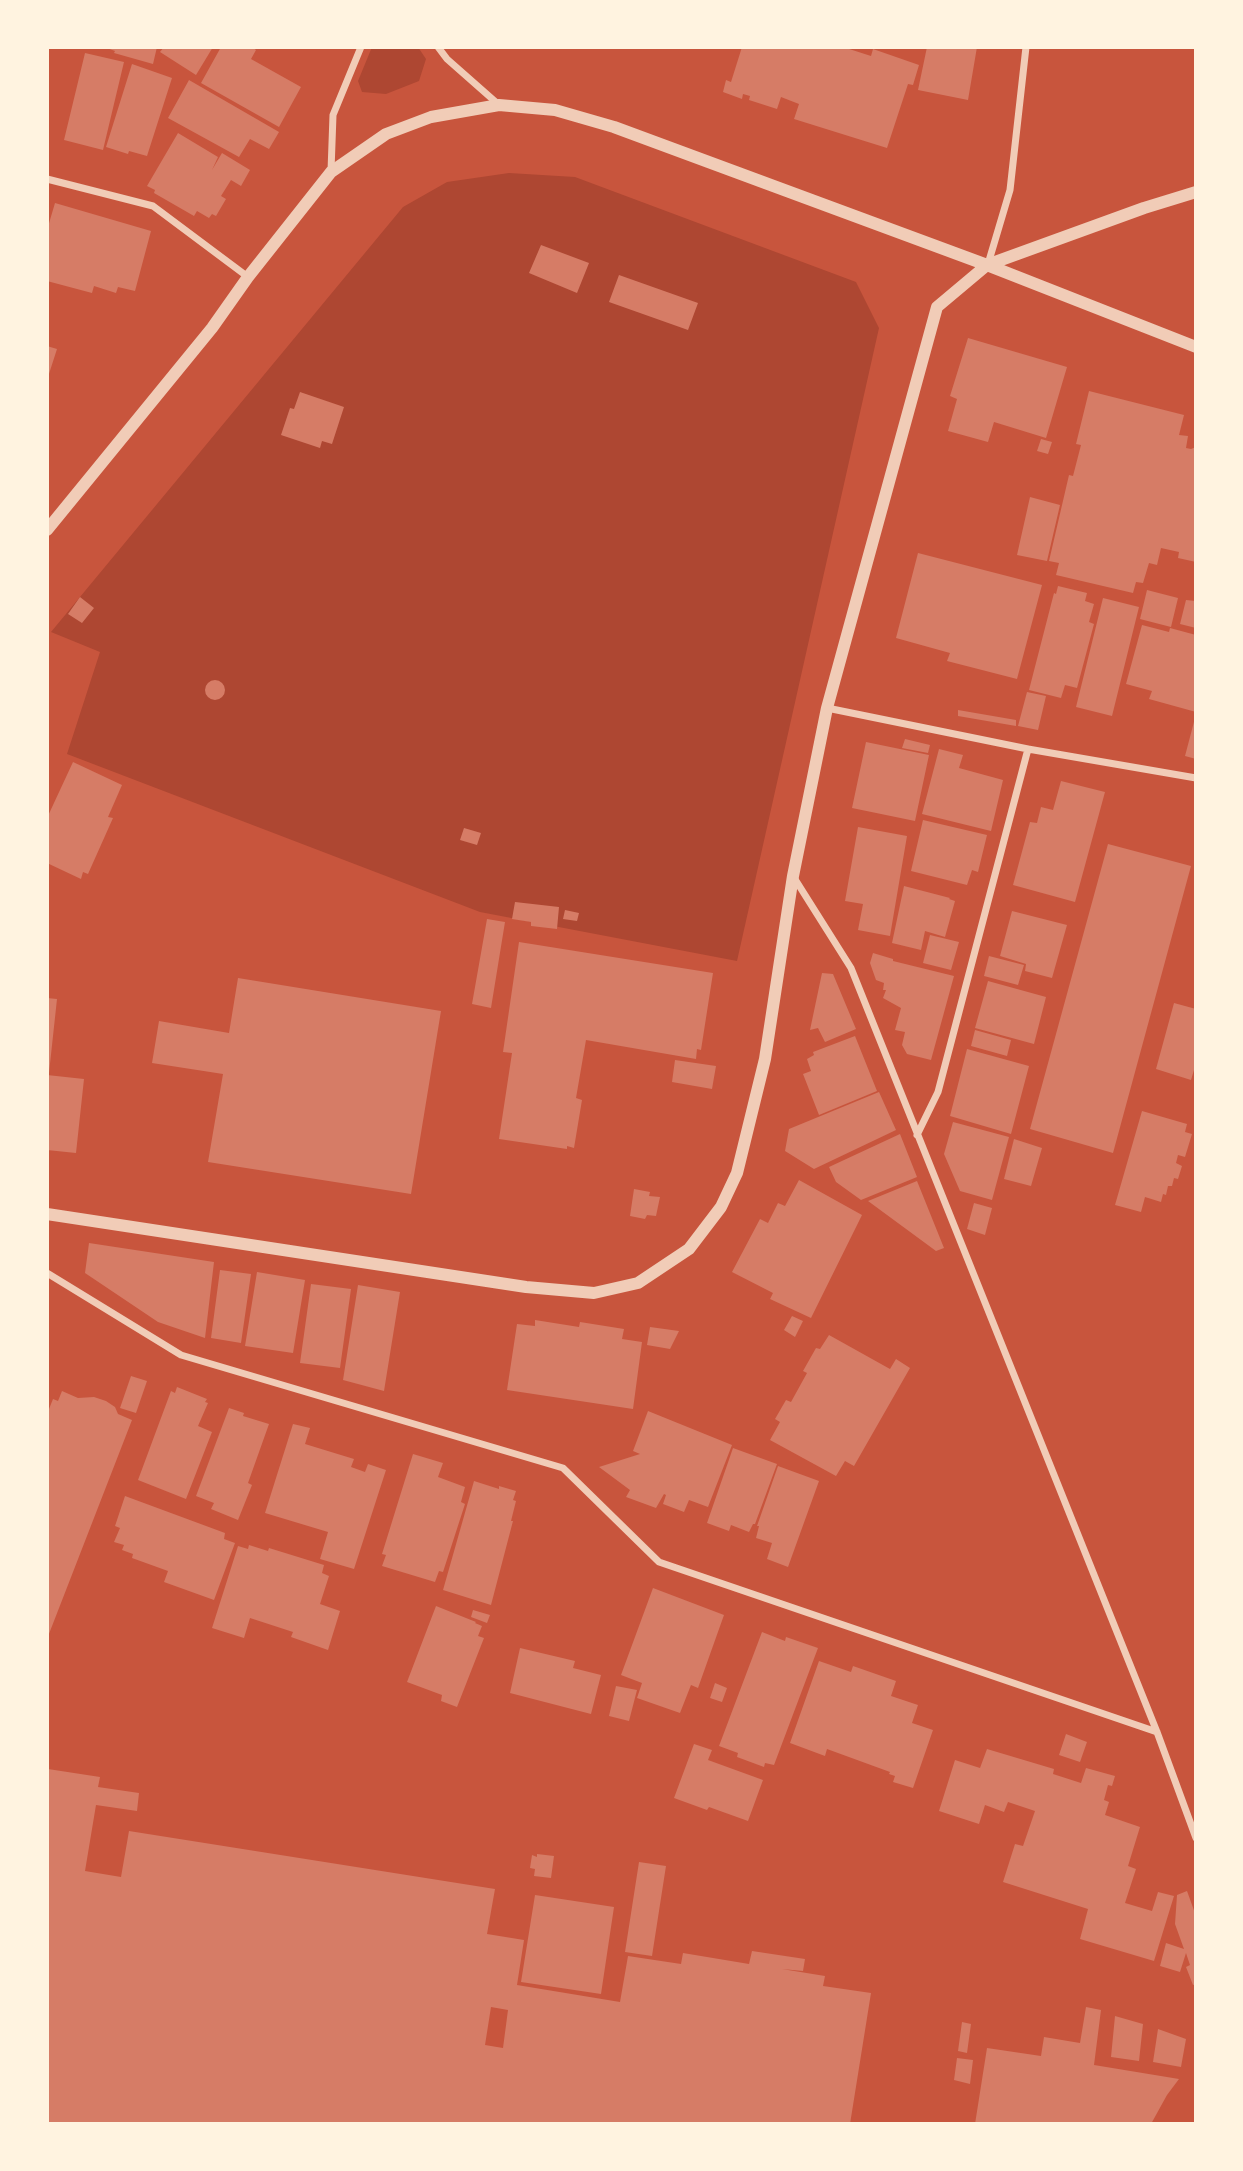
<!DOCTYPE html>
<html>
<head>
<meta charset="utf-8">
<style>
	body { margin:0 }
	#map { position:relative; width:1243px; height:2171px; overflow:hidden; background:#c8553d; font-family:"Roboto Serif",serif }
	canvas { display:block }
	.frame { position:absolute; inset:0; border:49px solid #fff3e0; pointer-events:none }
</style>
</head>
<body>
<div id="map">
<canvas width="1243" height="2171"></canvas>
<div class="frame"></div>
</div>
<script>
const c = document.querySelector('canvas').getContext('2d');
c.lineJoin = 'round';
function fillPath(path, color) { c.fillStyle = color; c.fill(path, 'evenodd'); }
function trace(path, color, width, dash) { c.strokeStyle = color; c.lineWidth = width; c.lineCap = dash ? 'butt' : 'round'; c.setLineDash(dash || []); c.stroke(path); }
fillPath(new Path2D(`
	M372,47H418L426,59L419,81L386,94L362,92L358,81Z
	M509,173L575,177L856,282L879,328L737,961L480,912L67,754L100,652L51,632L403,207L447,182Z`), '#ae4732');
fillPath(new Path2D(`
	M104,47H157L153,64L114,53L115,51Z
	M164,47H213L196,75L160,52Z
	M221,47H252L256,50L251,59L301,87L279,127L201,83Z
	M742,47H843L871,56L873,49L919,65L913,85L908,84L887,148L794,119L799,104L781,97L777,109L749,100L750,96L743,94L742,99L723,92L726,80L731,82Z
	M927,47H977L968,100L918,90Z
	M85,53L124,62L103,150L64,140Z
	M132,64L172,78L147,156L129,151L128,154L106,147Z
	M189,80L279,132L269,149L250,139L239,157L168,118Z
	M178,133L218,157L212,170L222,153L250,170L241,186L231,180L221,196L226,199L216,216L212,214L209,218L197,211L194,216L154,193L155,190L147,186Z
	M55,203L151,231L135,291L118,287L116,293L94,286L92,293L47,281L49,244H47V230Z
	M541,245L589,263L577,293L529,273Z
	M619,275L698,303L688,330L609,302Z
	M968,338L1067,367L1046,438L994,422L988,442L948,431L957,399L950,396Z
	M47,346L57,349L48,377H47Z
	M1089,391L1184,415L1179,435L1188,436L1186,448L1191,449L1196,447V562L1178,558L1179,552L1161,548L1157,565L1149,563L1143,583L1136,582L1133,593L1056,575L1059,563L1049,561L1069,475L1073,476L1081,445L1076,444Z
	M300,392L344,407L332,444L322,441L320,448L281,435L290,408L294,409Z
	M1041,439L1052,442L1048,454L1037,451Z
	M1030,497L1060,505L1047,561L1017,555Z
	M918,553L1042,585L1017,679L947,661L950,653L896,638Z
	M1058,586L1087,593L1085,601L1094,604L1089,622L1094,624L1077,688L1065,685L1061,698L1029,690L1054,593L1056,594Z
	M1147,590L1178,598L1171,627L1140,619Z
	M80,597L94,608L82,623L68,614Z
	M1103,598L1139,607L1112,716L1076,707Z
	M1186,600L1196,601V628L1180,624Z
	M1142,625L1169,632L1170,628L1196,635V712L1149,699L1152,691L1126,684Z
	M205 690a10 10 0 1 1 20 0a10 10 0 1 1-20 0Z
	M1027,692L1046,696L1038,730L1018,726Z
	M958,710L1016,720V726L958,716Z
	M1195,718H1196V759L1185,756Z
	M905,739L930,745L928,753L902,748Z
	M866,742L929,755L915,821L852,808Z
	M939,749L963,755L959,768L1003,780L991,831L922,814Z
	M73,762L122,785L108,817L113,818L88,874L83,872L81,879L47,863V818Z
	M1061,781L1105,792L1075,902L1013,885L1030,822L1037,823L1041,807L1053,810Z
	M923,820L987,835L978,872L972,870L967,885L911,871Z
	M858,827L907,836L890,936L858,930L863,904L845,901Z
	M464,828L481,833L477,845L460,840Z
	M1108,844L1191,866L1113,1153L1030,1129Z
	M904,886L950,898L949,899L955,901L945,937L925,931L921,950L892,943Z
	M515,902L559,907L557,929L531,926V922L512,919Z
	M565,910L579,913L577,921L563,919Z
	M1012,911L1067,925L1052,978L1025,971L1026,964L1000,956Z
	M487,919L505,922L491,1008L472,1004Z
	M930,935L959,942L951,970L923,963Z
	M519,942L713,973L701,1050L697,1049L696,1059L586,1040L576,1098L582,1100L574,1148L567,1146V1149L499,1139L512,1053L503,1052Z
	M873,953L893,959V961L954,976L931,1060L907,1054L902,1045L905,1032L895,1030L901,1008L883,998L886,990H883L884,983L876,980L870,963Z
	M989,956L1024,965L1018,985L984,976Z
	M822,973L833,974L856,1029L825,1042L818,1028L810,1030Z
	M238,978L441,1011L411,1194L208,1162L223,1074L152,1063L159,1021L229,1033Z
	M988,981L1046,997L1034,1044L975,1028Z
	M47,998L57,999L49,1073H47Z
	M1174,1003L1196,1009V1071L1194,1070L1191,1080L1156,1069Z
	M975,1030L1011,1040L1007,1056L971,1046Z
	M855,1036L877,1091L819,1115L803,1074L811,1071L807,1059L814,1055L813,1052Z
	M967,1049L1029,1066L1011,1134L950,1116Z
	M675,1060L716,1066L712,1089L672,1082Z
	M47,1075L84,1079L76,1153L47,1150Z
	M879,1092L896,1130L814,1169L785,1151L789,1129Z
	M1142,1111L1187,1124L1185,1132L1192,1134L1185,1157L1178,1155L1176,1163L1182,1166L1178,1179L1174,1178L1172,1186H1168L1166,1195L1163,1194L1161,1202L1145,1197L1141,1212L1115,1205Z
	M953,1122L1009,1137L992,1200L960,1191L944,1154Z
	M900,1134L917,1177L861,1200L836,1182L829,1167Z
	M1014,1139L1042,1148L1031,1186L1004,1179Z
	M799,1180L862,1215L811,1318L770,1299L773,1293L732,1272L760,1219L768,1223L778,1203L785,1206Z
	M917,1181L944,1248L936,1251L868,1201Z
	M634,1189L650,1192L649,1196L660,1197L656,1216L647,1215L645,1219L630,1216Z
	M974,1203L992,1208L985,1235L967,1229Z
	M89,1243L214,1262L205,1338L158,1322L85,1273Z
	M220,1270L251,1274L241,1343L211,1338Z
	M257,1272L305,1280L293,1353L245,1346Z
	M311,1284L351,1289L340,1368L300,1363Z
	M358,1285L400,1292L384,1391L343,1380Z
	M792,1316L803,1321L795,1337L784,1330Z
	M535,1320L579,1327L580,1322L624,1329L622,1339L642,1342L633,1409L507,1390L517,1324L535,1326Z
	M650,1327L679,1331L670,1349L647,1345Z
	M829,1335L890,1369L896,1359L910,1368L854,1466L845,1461L836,1476L770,1440L780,1422L775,1419L786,1400L791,1402L807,1373L803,1371L816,1348L820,1349Z
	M131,1376L147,1381L136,1413L120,1408Z
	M177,1387L207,1399L205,1402L208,1403L198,1426L212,1432L186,1499L138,1480L171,1391L175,1393Z
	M62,1391L78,1398L94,1397L106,1401L115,1407L118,1414L132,1420L47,1639V1414L53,1399L58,1401Z
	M229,1408L244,1413L243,1416L269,1424L248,1483L252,1485L238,1520L211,1509L214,1503L196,1496Z
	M648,1411L732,1445L708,1507L689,1500L684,1512L663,1504L666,1495L664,1494L656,1508L626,1497L630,1490L599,1467L640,1454L633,1451Z
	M293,1424L310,1428L305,1444L354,1459L351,1467L365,1472L368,1464L386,1470L354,1569L320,1559L328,1532L265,1513Z
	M733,1448L777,1464L755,1524H753L749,1532L731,1525L729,1531L707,1523Z
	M413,1454L443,1463L438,1477L465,1487L461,1502L465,1504L443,1572L439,1571L435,1582L382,1566L386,1555L382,1554Z
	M778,1466L819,1481L788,1567L767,1559L772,1543L756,1538L759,1526H757Z
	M474,1481L499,1489V1486L516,1491L513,1500L516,1501L511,1521H513L491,1605L443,1590Z
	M125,1496L225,1533L224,1539L235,1543L214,1600L164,1582L168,1571L132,1558L133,1554L122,1550L124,1545L114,1542L120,1528L115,1526Z
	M249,1545L268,1551L269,1548L324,1565L322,1573L329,1576L320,1604L340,1611L328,1650L291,1637L293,1632L250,1618L244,1638L212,1628L238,1546L248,1549Z
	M653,1588L724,1615L698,1688L691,1685L680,1713L637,1698L642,1683L621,1675Z
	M436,1606L476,1622L475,1623L482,1626L478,1636L484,1638L457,1707L441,1701L442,1695L407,1682Z
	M473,1610L490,1615L487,1623L471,1617Z
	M762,1632L785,1641L786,1637L818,1648L774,1765L765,1763L764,1767L737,1757L738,1753L719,1746Z
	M520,1648L575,1661L573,1668L601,1675L591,1714L510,1693Z
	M819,1661L851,1672L853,1666L896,1681L891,1696L918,1705L912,1723L933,1730L913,1788L893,1782L895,1776L889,1774L890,1772L827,1749L825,1756L790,1743Z
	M715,1683L727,1688L722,1702L710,1698Z
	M616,1686L637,1690L629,1721L609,1716Z
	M1066,1734L1087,1742L1080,1762L1059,1755Z
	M694,1744L712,1750L708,1760L763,1780L748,1821L709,1807L707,1810L674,1798Z
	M987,1749L1054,1769L1053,1774L1081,1783L1086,1768L1115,1776L1112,1786L1108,1785L1104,1800L1109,1802L1105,1815L1140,1827L1128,1866L1136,1869L1125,1903L1152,1911L1158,1892L1174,1896L1154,1961L1080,1939L1088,1909L1003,1882L1015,1844L1023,1846L1035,1811L1008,1802L1004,1812L985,1805L979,1824L939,1811L955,1760L980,1768Z
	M48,1769L100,1777L98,1787L139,1793L137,1811L96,1805L85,1871L121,1877L129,1831L495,1889L487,1934L524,1940L517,1985L620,2002L628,1956L681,1964L683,1953L749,1964L752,1951L805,1959L803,1971L782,1969L825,1976L823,1986L871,1993L850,2124H47ZM491,2007L508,2010L503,2048L485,2045Z
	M537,1854L554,1856L551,1878L534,1876L535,1869L530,1868L532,1855L537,1857Z
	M639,1862L666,1866L652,1956L625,1952Z
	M1187,1891L1196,1916V1984L1193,1985L1186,1967L1190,1965L1186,1953L1180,1972L1160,1966L1166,1943L1184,1949L1175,1924L1177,1895Z
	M535,1895L614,1907L601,1994L521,1982Z
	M1086,2007L1101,2010L1094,2065L1179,2079L1167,2095L1151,2124H975L987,2048L1041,2056L1044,2037L1080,2043Z
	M1115,2016L1143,2024L1139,2061L1111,2057Z
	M962,2022L971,2024L967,2053L958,2051Z
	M1158,2029L1186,2039L1181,2067L1153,2062Z
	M957,2058L973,2060L970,2084L954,2080Z`), '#d67c66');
trace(new Path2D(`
	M438,47L447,59L498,104
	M331,171L333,115L361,47
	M47,179L153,206L248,277
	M988,264L1010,190L1026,47
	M827,708L1028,749L1196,778
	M793,876L851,968L1157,1732L1196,1838
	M917,1135L938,1092L1028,749
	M47,1273L181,1355L563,1468L659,1562L1157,1732`), '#f1ccb7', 7);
trace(new Path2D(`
	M47,530L212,328L248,277L331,172L386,134L431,117L499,105L555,110L614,127L987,265L1196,347
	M47,1214L526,1287L594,1293L638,1283L689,1249L721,1207L737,1173L765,1059L793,876L827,708L937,307L987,265L1144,208L1196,192`), '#f1ccb7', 12);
</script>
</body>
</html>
